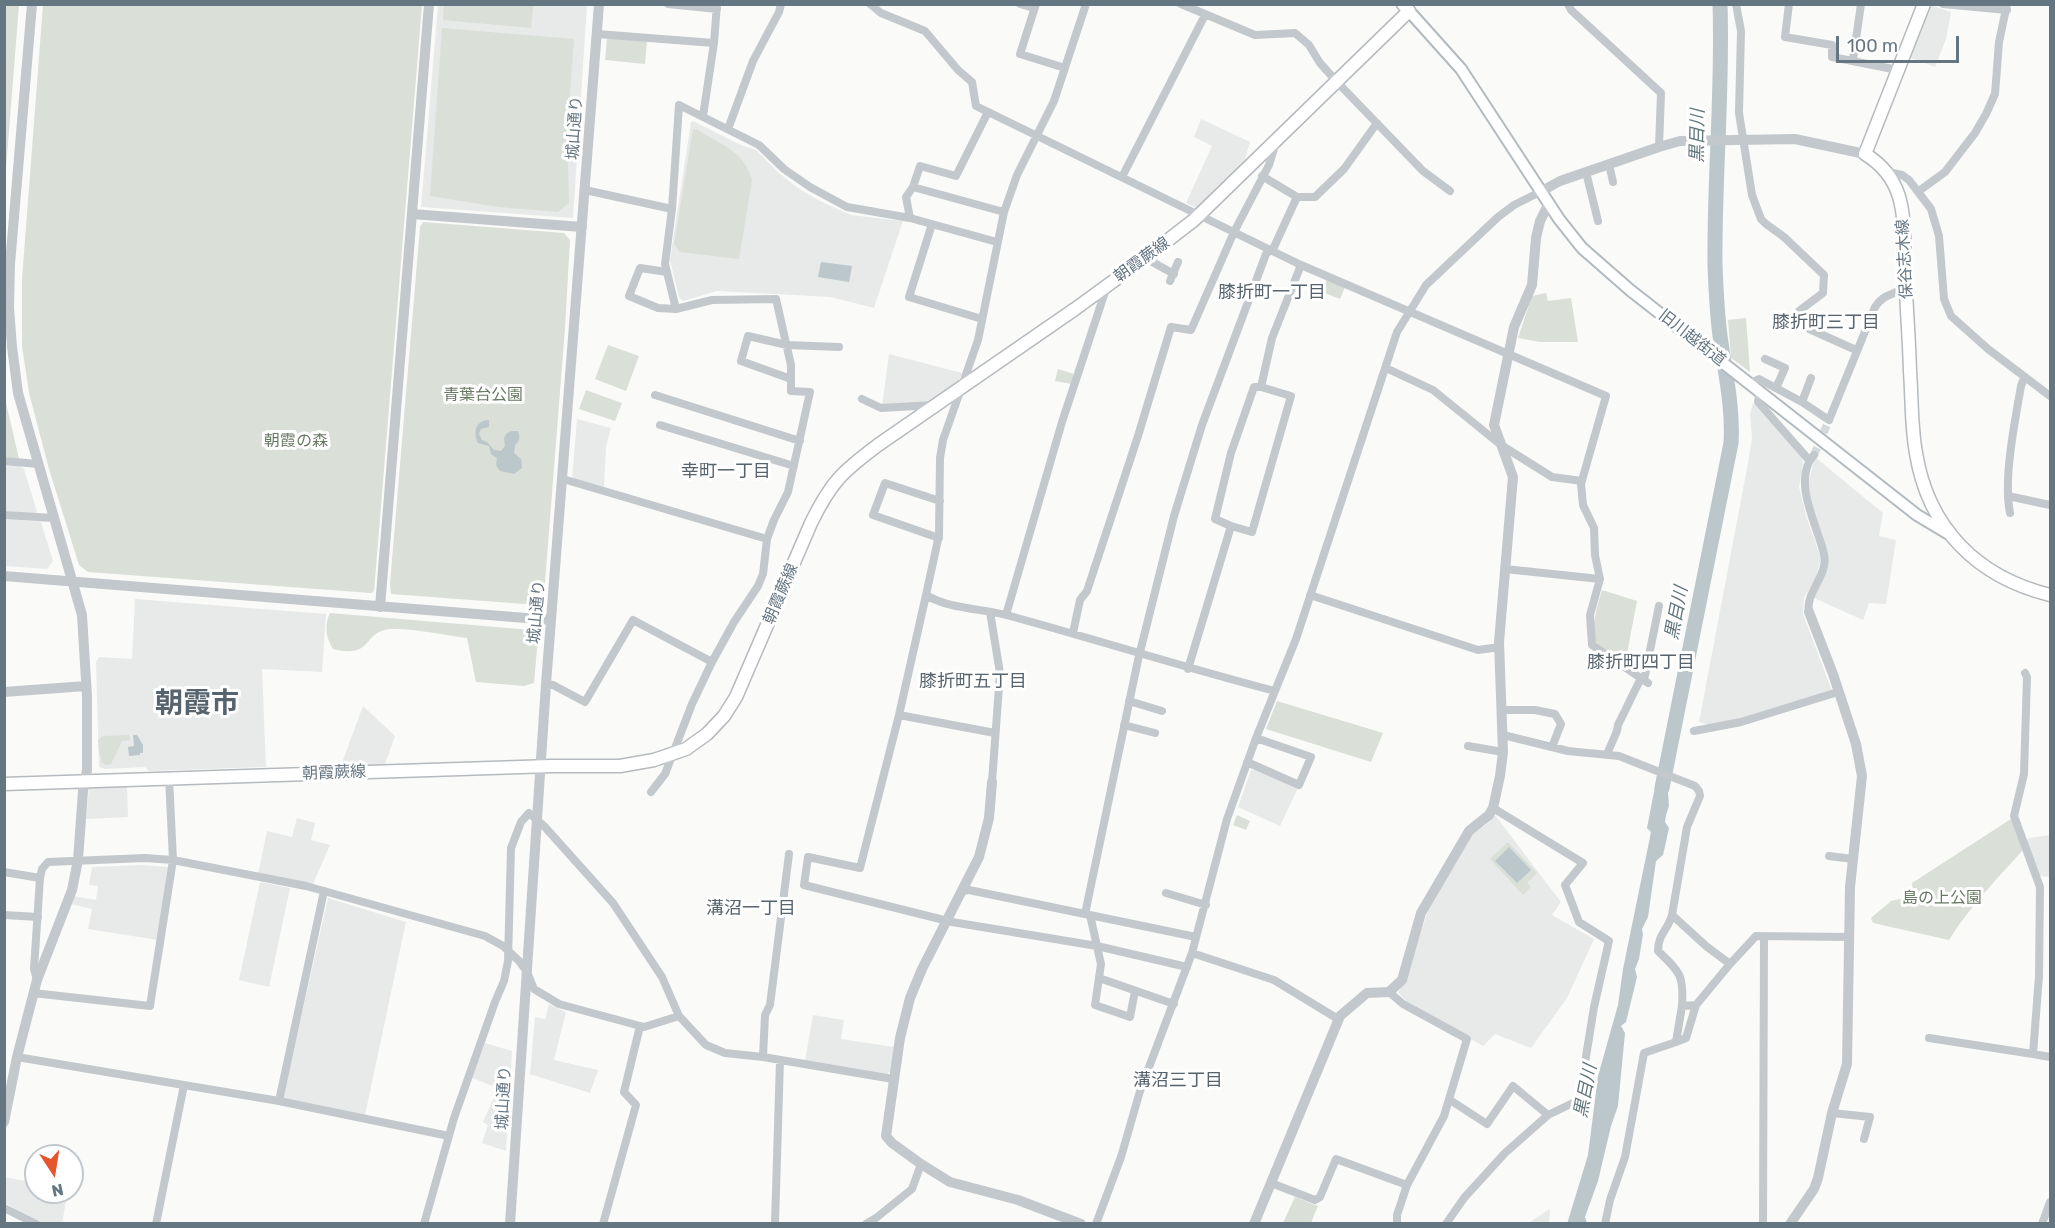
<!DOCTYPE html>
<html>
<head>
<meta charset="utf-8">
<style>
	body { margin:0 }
	#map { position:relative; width:2055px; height:1228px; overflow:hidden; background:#fafaf8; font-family:Rubik,sans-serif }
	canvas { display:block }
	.frame { position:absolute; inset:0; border:6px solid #657683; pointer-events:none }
	.north { position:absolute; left:24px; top:1144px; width:60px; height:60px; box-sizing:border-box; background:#fff; border:2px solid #c1c8cd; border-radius:50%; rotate:168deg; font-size:16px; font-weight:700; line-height:24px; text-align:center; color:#657683 }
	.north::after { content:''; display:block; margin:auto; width:21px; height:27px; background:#e4572e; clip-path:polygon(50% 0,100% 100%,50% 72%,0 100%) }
	.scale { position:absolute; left:1836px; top:36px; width:123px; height:27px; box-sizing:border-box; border:3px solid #657683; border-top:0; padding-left:8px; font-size:18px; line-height:21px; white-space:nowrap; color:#657683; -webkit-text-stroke:4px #fff; paint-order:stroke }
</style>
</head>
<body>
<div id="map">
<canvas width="2055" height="1228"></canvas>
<div class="frame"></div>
<div class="north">N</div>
<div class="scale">100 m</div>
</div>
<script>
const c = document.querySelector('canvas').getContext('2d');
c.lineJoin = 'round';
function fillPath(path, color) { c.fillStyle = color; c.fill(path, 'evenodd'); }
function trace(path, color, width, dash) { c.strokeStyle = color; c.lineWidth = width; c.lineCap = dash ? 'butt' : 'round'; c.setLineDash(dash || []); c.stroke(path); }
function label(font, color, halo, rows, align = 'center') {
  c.font = font + ' Rubik,"Noto Sans JP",sans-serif'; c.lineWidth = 6; c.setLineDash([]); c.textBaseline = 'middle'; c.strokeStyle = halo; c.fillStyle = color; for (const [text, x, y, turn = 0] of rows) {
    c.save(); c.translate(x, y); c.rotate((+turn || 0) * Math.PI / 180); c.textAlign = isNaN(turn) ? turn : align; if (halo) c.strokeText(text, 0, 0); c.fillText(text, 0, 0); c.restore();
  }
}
fillPath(new Path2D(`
	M438,5H587L573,218L421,207Z
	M1933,6L1951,12L1946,39L1935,67L1909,57L1928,7Z
	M1201,119L1250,142L1243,166L1202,206L1196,208L1186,203L1212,146L1194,137Z
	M693,121L741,145L756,150L780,174L798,188L818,200L851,215L903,221L874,308L831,297L717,291L683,301L679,297L670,260L691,122Z
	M889,354L962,373L956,386L931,403L882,406Z
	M1753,403L1802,458L1803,464L1799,487L1807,519L1821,558L1816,577L1804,598L1803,614L1832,691L1741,719L1711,725L1699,722L1748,463L1752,438L1750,414Z
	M577,419L611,428L606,447L604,489L572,479Z
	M1815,457L1883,513L1879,536L1896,540L1886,604L1869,603L1863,620L1814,598L1827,568L1828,556L1815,517L1808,485Z
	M4,465L19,466L24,469L37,512L35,514L5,511Z
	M5,519L41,522L53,561L47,569L5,566Z
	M135,599L326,614L322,672L262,669L266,767L149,771L145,767L105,769L99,767L96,662L99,657L132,659Z
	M363,706L395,736L384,767L340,768Z
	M1254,769L1298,788L1280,826L1238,807L1251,770Z
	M127,785L128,817L86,819L89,788L91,786Z
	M1495,815L1561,902L1552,915L1594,939L1567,998L1531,1048L1495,1034L1483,1046L1407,1002L1398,992L1405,981L1430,904L1472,835L1487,824Z
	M297,818L315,823L311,840L330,845L313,884L258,874L267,831L292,837Z
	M2050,835V877L2040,876L2025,841L2029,838Z
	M142,865L168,867L158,940L88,929L92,909L71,904L74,896L96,900L98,886L89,885L92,867Z
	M260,882L290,888L269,987L239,980Z
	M328,898L406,922L365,1115L283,1098Z
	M549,1004L566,1012L554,1060L598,1070L590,1093L530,1074L535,1017L545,1019Z
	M813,1015L844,1020L841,1039L894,1047L891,1071L886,1075L805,1061Z
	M485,1043L512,1051L506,1151L482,1143L488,1125L483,1122L498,1088L472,1078Z
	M36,1176V1192H68L62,1223H40L5,1203V1177L34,1183Z
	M1550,1209L1549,1223H1528Z`), '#e8e9e9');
fillPath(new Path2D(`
	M5,4L19,5L5,181L4,5Z
	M43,5H422L374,591L371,593L88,572L79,565L49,469L29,393L22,346V279Z
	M444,5H533L531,28L443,20Z
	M442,28L574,39L567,133L569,203L558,212L499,207L430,196Z
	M607,38L647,41L645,64L605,60Z
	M693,129L698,130C720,144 745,152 752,180L739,259L680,252L674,244Z
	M423,222L564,233L570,240L565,328L544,595L538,605L391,594L390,584L420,227Z
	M1328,276L1345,287L1340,299L1322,292Z
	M1546,293L1548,301L1571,298L1578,342H1540L1518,338L1532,296Z
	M1746,318L1750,372L1731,358L1728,320Z
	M608,345L639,356L626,391L595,379Z
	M1058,369L1074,374L1071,384L1055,381Z
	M586,390L622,403L615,421L579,409Z
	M4,394L19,459L5,457Z
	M1602,590L1637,601L1625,664C1617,658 1602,652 1597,644C1589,632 1598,603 1602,590Z
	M330,613L531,630L538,638L534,683L524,686L476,682L467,638C445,635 412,628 391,629C361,631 375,659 333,649C326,638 324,625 330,613Z
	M1277,701L1383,733L1371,762L1266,729Z
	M129,735L130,740L122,741L111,764L106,765L102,763L99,751L98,740L103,736Z
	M1237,815L1250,821L1246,830L1233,825Z
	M2011,819L2023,850C1997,879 1970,906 1949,940L1873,923L1871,918L1891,901L1913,896L1912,883Z
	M1508,842L1537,873L1527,883L1531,887L1523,895L1490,859Z
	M1295,1197L1318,1206L1311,1223H1283Z`), '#dadfd7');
fillPath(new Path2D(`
	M821,262L852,266L849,282L818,277Z
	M489,420V427L481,429L479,434L482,440L487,442L494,450L501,451L505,446L504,438L507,433L512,431H518C520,437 520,441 515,445L514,453L521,459L522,468L514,474L500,471L496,465L497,458L491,454L489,446L478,443C473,432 475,421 489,420Z
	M133,735H137L143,745V753H140V755L129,756L128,747L134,746Z
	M1659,766L1672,771L1668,793L1669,806L1666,815L1665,822L1669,828L1666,842L1663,855L1656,861L1648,917L1642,929L1643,934L1639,959L1635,969L1637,977L1626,1022L1621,1026L1625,1033L1618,1106L1611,1126L1598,1181L1585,1217L1587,1223L1567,1224L1588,1155L1598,1076L1618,1005L1623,969L1649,842L1651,832L1647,828Z
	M1509,847L1531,870L1517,883L1495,861Z`), '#bbc7cb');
trace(new Path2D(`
	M1662,788L1731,443C1733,408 1726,377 1721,343C1717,317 1716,291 1715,265C1714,178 1723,92 1720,4`), '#bbc7cb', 15);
trace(new Path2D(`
	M1814,455L1829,420`), '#d5d9db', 8, [8, 4]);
const secondary = new Path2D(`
	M1409,11L1461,69L1559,219L1582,248L1630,290L1917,515L1947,533`);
const primary = new Path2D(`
	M1924,4L1865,154C1909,181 1903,221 1905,267C1906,302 1909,336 1910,371C1912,398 1911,426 1916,453C1928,528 1977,577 2050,595
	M4,784L551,766H620L654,760L686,749L707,734L724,716L736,697L811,523C831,482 842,472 878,445L1075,309L1145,258L1194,220L1409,11L1403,4`);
trace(secondary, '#b3babf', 14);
trace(primary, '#b5babe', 15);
trace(new Path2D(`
	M668,4L717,9
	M870,4L881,13L925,31L958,70L972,82L976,106L1301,265L1606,396L1581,484L1583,505L1594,528L1595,555L1600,579L1590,615L1592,645L1648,683
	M1020,4L1034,8
	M1036,4L1020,54L1065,68
	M1086,4L1054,101L1017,175L1004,212L978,340L943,440L940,458L939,535L926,595C951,610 982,608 1010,616C1098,640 1186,668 1275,691
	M1181,4L1255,35L1295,33L1309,45L1320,63L1337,82L1423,171L1450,191
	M1568,4L1571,10L1661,93L1659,147
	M1736,4L1741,31L1739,113L1752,195L1761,219L1766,224L1784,237L1824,275L1823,293L1799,311L1807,328L1856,350
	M1789,4L1785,37L1832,45V57L1898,70
	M1943,4L2007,10
	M597,34L714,43
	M1853,60L1861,4
	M703,116L714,43L717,4
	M728,129L753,61L779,12L781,4
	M1609,164L1613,182
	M1586,172L1598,221
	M1888,172L1902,175L1909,180L1931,209L1939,236L1944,299L1951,316L1988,349L2050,396
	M1262,176L1297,197H1315L1344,169L1377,123
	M1122,177L1205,15
	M913,187L1004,212
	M585,190L672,209
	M1919,191L1945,172L1975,133L1986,114L1995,94L1999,42L2007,4
	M910,218L906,197L913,187L920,166L956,176L988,112
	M932,224L909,297L982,319
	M1145,258L1174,274
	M1170,281L1178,262
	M676,309L665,264L672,209L679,105L759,145L784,169L810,187L847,207L910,218L997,242
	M1765,359L1785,368L1776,388
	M1386,368L1433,390L1501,445L1552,477L1582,481
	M791,379L741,361L748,336L787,345L839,347
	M1751,383L1759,379L1802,402L1829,420L1875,307C1885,292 1893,297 1906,286
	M1760,391L1758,402L1809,460
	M655,395L800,441
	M862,399L881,408L934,405
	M1802,402L1811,378
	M660,425L794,466
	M4,461L38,464
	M563,479L767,539
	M2008,496L2050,505
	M2010,513C2003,479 2015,421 2021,386L2024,378
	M4,515L53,518
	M1231,526L1252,532L1291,396L1261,387
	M939,538L873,515L885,483L940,501
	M1505,569L1600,579
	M926,595L899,715L860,868L808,857L804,885L952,922L1097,946L1187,967
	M1310,595L1478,650L1500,647
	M990,612L1000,673L992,782
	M1809,612C1805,592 1829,575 1824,554C1818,527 1791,480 1814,455
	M1006,615L1062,422L1107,286
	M1073,633L1080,600L1087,591L1138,436L1171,327L1191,330L1234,232L1269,165L1276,142
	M1188,669L1231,526L1215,519L1231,453L1254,387H1261L1272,338L1301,265
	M2025,673L2027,677L2024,774L2014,816L2040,887L2039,976L2033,1054L2050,1057
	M1644,680L1659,606
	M546,684L553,685L585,702L633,620L712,662L734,622L758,586L763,574L767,539L774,520L788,492L810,392L791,391V365L776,299L712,300L676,309L658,308L629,296L640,268L667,272
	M1129,701L1162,711
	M1502,710H1535L1555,714L1561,724L1552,747
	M899,715L995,733
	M1124,725L1155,733
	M1694,731L1741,722L1838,692
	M1503,735L1568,751L1619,756L1695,786L1699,791L1700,796L1687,827L1672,915L1706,946L1730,964
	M1468,746L1503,752
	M1607,754L1617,731L1618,725L1641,678
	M1247,762L1299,785L1311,757L1256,738
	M651,792L665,774L692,704L712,662
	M1829,856L1853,859
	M4,872L40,878
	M963,891L969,890L1196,937
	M1166,893L1206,905
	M1085,914L1138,660L1174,516L1202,425L1266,254L1274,247L1297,197
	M4,915L38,917
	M1090,915L1101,964L1095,1005L1130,1017L1135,991
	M1672,915C1668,930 1658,934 1658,951C1680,972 1684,975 1682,1006
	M1192,953L1274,980L1338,1019
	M1099,978L1174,1004
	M37,980L34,969L40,878L42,869L48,862L145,858L173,860L306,886L485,936L503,946L519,961L527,972L534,989L559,1004L644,1027L679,1016
	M1389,992L1403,1004L1467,1039L1444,1116L1407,1185L1397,1215V1224
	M33,993L150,1006L173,860L169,777
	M1929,1038L2033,1054
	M1676,1042L1686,1038L1696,1005
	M17,1057L279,1101L449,1136
	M763,1057L765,1015L770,1005L789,854
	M1450,1100L1487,1124L1513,1086L1548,1115
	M279,1101L324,891
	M1832,1113L1870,1117L1864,1139
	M1271,1183L1315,1200L1320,1197L1336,1159L1407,1185
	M4,1208L36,1224
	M156,1224L184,1085
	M424,1224L454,1118L495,1002L504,981L508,961L511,848L521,822L529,813L544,826L613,903L662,977L679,1016L706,1045L725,1053L763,1057L893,1079
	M603,1224L636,1105L624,1092L640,1026
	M775,1224L780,1060
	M866,1224L876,1218L912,1189L921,1164
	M1096,1224L1121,1157L1140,1091L1192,953L1227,819L1256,738L1296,639L1397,332L1426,285L1498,217L1514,205L1542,191
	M1446,1224L1464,1198L1505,1153L1548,1115L1579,1100L1594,1007L1609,941L1579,922L1565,885L1583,863L1493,808
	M1605,1224L1610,1200L1625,1157L1644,1053L1676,1042L1682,1006L1696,1005L1730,964L1756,936L1850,937
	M1763,1224L1764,937
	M2042,1224L2050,1202`), '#c3c8cc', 8);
trace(new Path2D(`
	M1542,191L1560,181L1659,147L1680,141L1795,139L1865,154
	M412,214L582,227
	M4,576L551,620
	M380,607L429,4
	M4,692L86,686
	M992,782L989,818L979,857L922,969L910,998L900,1038L886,1136L892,1143L921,1164L950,1182L1018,1200L1081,1224
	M4,1122L17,1057L37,980L72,890L78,860L83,791L87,770V697L82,615L18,393L12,347L9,307L10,264L32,4
	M510,1224L546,684L599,4
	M1254,1224L1340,1016L1367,993L1389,992L1402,980L1421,913L1469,831L1489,815L1493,808L1500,776L1503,752L1499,642L1513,477L1494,425L1514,327L1532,285L1536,238L1540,221L1549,203
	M1790,1224L1814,1189L1818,1178L1832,1113L1847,1064L1850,887L1862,776L1856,744L1833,674L1809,612`), '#c3c8cc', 10);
trace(secondary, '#fff', 10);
trace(primary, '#fff', 12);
label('16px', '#657683', '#fff', [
	["城山通り",575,128,-86],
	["保谷志木線",1905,259,-93],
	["朝霞蕨線",1142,260,-36],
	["旧川越街道",1692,338,38],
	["朝霞蕨線",781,594,-67],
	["城山通り",537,612,-85],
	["朝霞蕨線",334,773,-2],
	["城山通り",504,1098,-87]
]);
label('16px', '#687a64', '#fff', [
	["青葉台公園",483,395],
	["朝霞の森",296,441],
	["島の上公園",1942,898]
]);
label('italic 18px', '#60757c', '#fff', [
	["黒目川",1698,136,-89],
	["黒目川",1677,613,-79],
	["黒目川",1586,1091,-79]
]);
label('18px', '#57646e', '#fff', [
	["膝折町一丁目",1272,293],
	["膝折町三丁目",1826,323],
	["幸町一丁目",726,472],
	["膝折町四丁目",1641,663],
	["膝折町五丁目",973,682],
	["溝沼一丁目",751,909],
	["溝沼三丁目",1178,1081]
]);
label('bold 28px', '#57646e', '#fff', [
	["朝霞市",197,704]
]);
</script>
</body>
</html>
